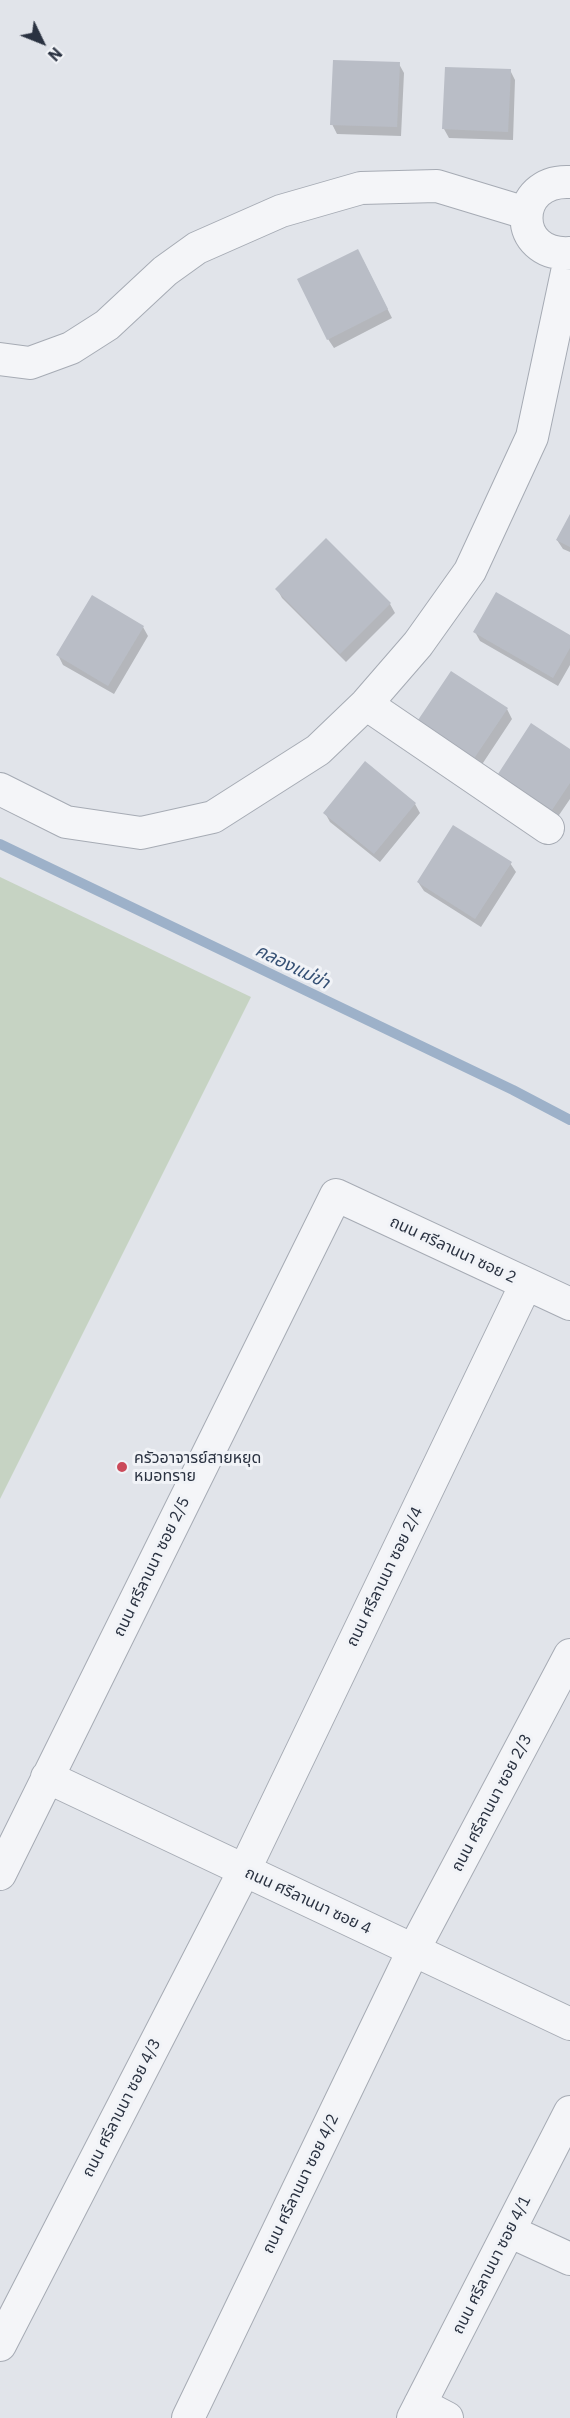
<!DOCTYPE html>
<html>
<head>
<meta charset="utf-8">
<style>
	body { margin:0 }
	#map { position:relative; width:570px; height:2418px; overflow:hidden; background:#e1e4ea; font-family:"IBM Plex Sans",sans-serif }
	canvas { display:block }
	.north { position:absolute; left:12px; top:12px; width:60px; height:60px; -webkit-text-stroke:4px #f1f3f7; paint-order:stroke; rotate:133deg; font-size:16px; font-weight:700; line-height:24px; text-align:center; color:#2a3241 }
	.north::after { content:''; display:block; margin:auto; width:21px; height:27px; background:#2a3241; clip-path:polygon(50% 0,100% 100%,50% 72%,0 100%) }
</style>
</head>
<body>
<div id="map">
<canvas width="570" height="2418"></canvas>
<div class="north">N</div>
</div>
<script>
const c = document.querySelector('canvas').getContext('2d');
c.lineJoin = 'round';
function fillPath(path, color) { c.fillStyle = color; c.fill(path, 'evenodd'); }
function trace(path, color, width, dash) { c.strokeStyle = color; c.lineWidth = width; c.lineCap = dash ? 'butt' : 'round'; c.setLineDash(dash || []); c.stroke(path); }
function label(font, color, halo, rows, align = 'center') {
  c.font = font + ' "IBM Plex Sans","Noto Sans Thai",sans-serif'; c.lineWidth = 6; c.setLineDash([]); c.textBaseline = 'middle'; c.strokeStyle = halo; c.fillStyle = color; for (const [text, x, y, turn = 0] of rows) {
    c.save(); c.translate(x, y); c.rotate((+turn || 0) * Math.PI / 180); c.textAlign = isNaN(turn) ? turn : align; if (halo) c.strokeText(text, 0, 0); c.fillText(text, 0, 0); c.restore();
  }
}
fillPath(new Path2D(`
	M0,877L251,997L0,1499Z`), '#c6d3c3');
fillPath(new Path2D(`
	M399,64L404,73L401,136L337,134L332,124Z
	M510,70L515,80L513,140L449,138L444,129Z
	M363,260L392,318L334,348L328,339Z
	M570,517V552L563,549L557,540Z
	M326,540L390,604L395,613L346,662L282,598L277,589Z
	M143,627L148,636L114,694L63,665L58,655Z
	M475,632L570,636V665L558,686L480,641Z
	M507,709L512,719L477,772L421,735Z
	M570,751V799L557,818L505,784L500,774Z
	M415,804L420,813L380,862L330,822L325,813Z
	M510,863L516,872L481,927L424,891L418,882Z`), '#0003');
trace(new Path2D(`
	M0,844L513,1090L570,1120`), '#9db1c9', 10);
fillPath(new Path2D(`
	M333,60L400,62L397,127L330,125Z
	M445,67L511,69L508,132L442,129Z
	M358,249L388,309L327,340L297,279Z
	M570,514V547L556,540Z
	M326,538L391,603L340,654L275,589Z
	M496,592L570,635V648L553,678L473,632Z
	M92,595L144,626L108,686L56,655Z
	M451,671L508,708L471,763L414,726Z
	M531,723L570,749V783L552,810L498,774Z
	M365,761L416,803L374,854L323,813Z
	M453,825L512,862L475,919L417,882Z`), '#b9bdc6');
const minor = new Path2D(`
	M570,182C512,179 512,257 570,253
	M0,359L30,363L71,348L107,325L165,271L197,248L281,211L361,188L437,186L526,213
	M366,704L548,828
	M0,789L66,822L141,833L213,817L318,750L366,704L418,644L470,571L532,437L570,258
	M47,1777L570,2024
	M0,1874L336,1195L570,1304
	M509,2231L570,2259
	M0,2345L244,1871L526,1284
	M420,2404L447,2418
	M188,2418L413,1951L570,1655
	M413,2418L570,2112`);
trace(minor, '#a6abb4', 34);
trace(minor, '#f4f5f8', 32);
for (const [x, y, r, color] of [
	[122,1467,6,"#cb4a5a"]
]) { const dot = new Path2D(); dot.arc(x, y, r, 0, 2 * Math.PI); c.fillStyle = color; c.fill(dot); trace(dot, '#f1f3f7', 2); }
label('16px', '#2a3241', '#f1f3f7', [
	["ถนน ศรีลานนา ซอย 2",453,1250,25],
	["ถนน ศรีลานนา ซอย 2/5",152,1567,-64],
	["ถนน ศรีลานนา ซอย 2/4",385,1577,-64],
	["ถนน ศรีลานนา ซอย 2/3",492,1803,-62],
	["ถนน ศรีลานนา ซอย 4",308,1901,25],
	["ถนน ศรีลานนา ซอย 4/3",122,2108,-63],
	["ถนน ศรีลานนา ซอย 4/2",301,2184,-64],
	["ถนน ศรีลานนา ซอย 4/1",492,2265,-63]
]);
label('16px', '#2a3241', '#f1f3f7', [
	["ครัวอาจารย์สายหยุด",134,1458],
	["หมอทราย",134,1476]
], 'left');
label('italic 18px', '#355074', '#f1f3f7', [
	["คลองแม่ข่า",292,967,26]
]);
</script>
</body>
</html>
